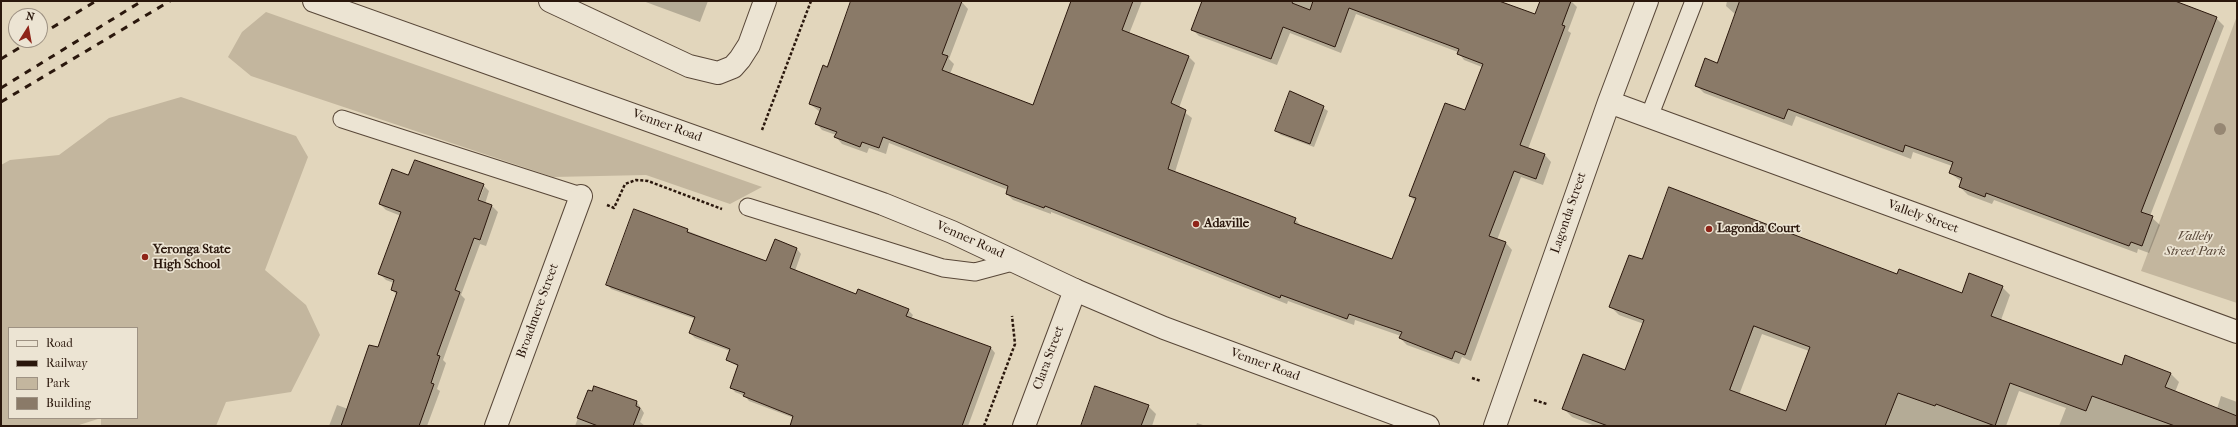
<!DOCTYPE html>
<html>
<head>
<meta charset="utf-8">
<style>
	body { margin:0 }
	#map { position:relative; width:2238px; height:427px; overflow:hidden; background:#e2d6bc; font-family:"IM FELL French Canon",serif }
	canvas { display:block }
	.frame { position:absolute; inset:0; border:2px solid #2a170c; pointer-events:none }
	.legend { position:absolute; left:8px; top:327px; width:130px; height:92px; box-sizing:border-box; background:#ece4d3; border:1px solid #9e9283; margin:0; padding:5px 7px; list-style:none; font-size:12px; color:#2a170c }
	.legend li { display:flex; align-items:center; gap:8px; height:20px }
	.legend b { width:20px; border:1px solid #9e9283 }
	.north { position:absolute; left:8px; top:8px; width:40px; height:40px; box-sizing:border-box; background:#ece4d3; border:1px solid #9e9283; border-radius:50%; rotate:11deg; font-size:11px; font-weight:700; line-height:16px; text-align:center; color:#2a170c }
	.north::after { content:''; display:block; margin:auto; width:14px; height:18px; background:#8f2418; clip-path:polygon(50% 0,100% 100%,50% 72%,0 100%) }
</style>
</head>
<body>
<div id="map">
<canvas width="2238" height="427"></canvas>
<div class="frame"></div>
<ul class="legend">
<li><b style="height:5px;background:#ece4d3"></b>Road</li>
<li><b style="height:5px;background:#2a170c"></b>Railway</li>
<li><b style="height:11px;background:#c3b69e"></b>Park</li>
<li><b style="height:11px;background:#8a7a68"></b>Building</li>
</ul>
<div class="north">N</div>
</div>
<script>
const c = document.querySelector('canvas').getContext('2d');
c.lineJoin = 'round';
function fillPath(path, color) { c.fillStyle = color; c.fill(path, 'evenodd'); }
function trace(path, color, width, dash) { c.strokeStyle = color; c.lineWidth = width; c.lineCap = dash ? 'butt' : 'round'; c.setLineDash(dash || []); c.stroke(path); }
function label(font, color, halo, rows, align = 'center') {
  c.font = font + ' "IM FELL French Canon",serif'; c.lineWidth = 3.5; c.setLineDash([]); c.textBaseline = 'middle'; c.strokeStyle = halo; c.fillStyle = color; for (const [text, x, y, turn = 0] of rows) {
    c.save(); c.translate(x, y); c.rotate((+turn || 0) * Math.PI / 180); c.textAlign = isNaN(turn) ? turn : align; if (halo) c.strokeText(text, 0, 0); c.fillText(text, 0, 0); c.restore();
  }
}
fillPath(new Path2D(`
	M266,12L762,187L730,204L646,175L553,177L251,76L228,57L242,32Z
	M2237,16V303L2141,271Z
	M181,97L296,136L308,157L265,270L306,305L320,335L291,392L226,402L216,426H101V418L76,426H1V165L10,160L59,155L109,118ZM9,328H137V418H9Z`), '#c3b69e');
fillPath(new Path2D(`
	M643,1H708L700,22Z
	M853,1H961L968,9L949,59L954,64L950,74L1033,106L1072,1H1142L1129,34L1189,57L1195,63L1179,108L1192,118L1175,172L1295,219L1301,226L1393,260L1416,202L1410,196L1465,112L1482,67L1464,60L1458,52L1356,14L1341,53L1290,33L1277,65L1199,36L1192,29L1203,1H1497L1536,16L1541,1H1571L1577,7L1568,31L1571,33L1528,149L1545,155L1551,162L1543,185L1521,177L1497,240L1506,243L1512,250L1471,361L1462,357L1459,364L1407,345L1400,338L1401,336L1355,320L1354,325L1288,301L1287,304L1051,212V214L1013,200L1007,194L1008,190L889,143L886,154L869,148L867,153L842,144L836,137V135L822,130L816,123L820,112L810,104L827,68Z
	M1727,1H2175L2216,18L2224,26L2150,216L2160,225L2149,253L2138,249L2137,253L1994,200L1992,204L1968,195L1960,187L1962,182L1950,173L1952,166L1913,152L1911,159L1796,116L1792,126L1704,93L1696,85L1718,64L1736,15L1726,6Z
	M1291,92L1311,100L1328,111L1314,147L1281,135L1276,131Z
	M409,177L483,185L489,191L485,204L492,206L498,212L486,246L480,244L461,295L465,299L443,360L446,363L437,389L440,391L427,426H329L337,405L348,409L378,349L397,295L392,290L394,283L386,280L380,274L401,216L386,210L380,204ZM482,187H484L477,205L475,204Z
	M635,210L766,262L775,240L797,249L801,254L795,271L857,295L908,310L913,315L911,319L991,348L995,353L968,426H791L794,418L749,401L745,396L735,392L731,387L739,367L727,360L730,351L695,338L690,333L695,319L611,289L607,284Z
	M1643,261L1898,276L1963,294L2002,287L2010,295L2001,320L2122,367L2171,374L2179,382L2175,392L2217,409L2221,396L2237,402V426H2059L2066,408L2019,391L2006,426H1595L1572,417L1564,409L1626,372L1644,324L1619,315L1610,306ZM1762,334L1809,351L1787,412L1739,395Z
	M588,391L637,402L644,413L640,422L645,426H575Z
	M1148,406L1156,414L1152,426H1082Z
	M1197,423L1206,426H1196Z`), '#0003');
const building = new Path2D(`
	M851,1H962L942,54L948,56L942,70L1033,105L1071,1H1133L1122,30L1189,56L1171,103L1186,110L1168,169L1296,218L1294,223L1392,259L1416,198L1409,196L1445,103L1465,110L1483,64L1457,54L1459,49L1349,8L1335,47L1283,27L1271,59L1191,30L1202,1H1293L1292,3L1310,10L1313,1H1499L1535,14L1540,1H1571L1562,25L1565,26L1520,145L1545,154L1536,179L1514,171L1489,236L1506,242L1465,355L1455,351L1452,359L1399,338L1402,332L1349,314L1347,319L1281,295L1280,298L1045,206L1044,208L1006,194L1008,186L883,137L879,148L862,142L860,147L834,137L837,132L815,124L821,108L809,104L823,65L827,67Z
	M1740,1H2175L2217,17L2141,212L2153,216L2142,246L2131,242L2129,246L1986,193L1985,197L1959,187L1962,178L1949,173L1953,162L1905,145L1903,152L1788,109L1784,119L1695,86L1705,58L1717,63Z
	M1290,91L1324,106L1310,144L1275,131Z
	M415,160L484,184L478,200L492,205L480,240L474,238L455,290L460,292L437,355L440,356L431,383L434,384L419,426H341L369,345L378,347L397,292L391,290L394,280L378,274L401,212L379,204L392,169L408,175Z
	M1669,187L1897,274L1899,269L1962,293L1969,273L2003,286L1991,316L2122,365L2125,355L2171,373L2165,387L2237,416V426H2175L2092,396L2086,411L2010,383L1995,426L1936,404L1935,406L1898,393L1885,426H1608L1562,409L1583,354L1625,370L1644,320L1609,307L1629,255L1642,259ZM1754,326L1810,347L1786,411L1730,390Z
	M634,209L688,229L687,232L766,261L775,239L797,248L790,268L856,294L858,289L909,309L906,316L991,347L962,426H790L793,416L743,396L745,393L730,388L738,365L726,360L730,349L689,333L695,317L606,285Z
	M594,386L637,401L636,406L640,408L633,426H598L577,418L588,390L592,391Z
	M1095,386L1149,405L1141,426H1081Z`);
fillPath(building, '#8a7a68');
trace(building, '#2a170c', 1);
const service = new Path2D(`
	M1649,117L1694,1
	M342,119L581,196
	M748,207L943,268L975,272L1016,261`);
const minor = new Path2D(`
	M550,1L689,66L718,73L733,67L740,59L749,45L765,1
	M1609,102L2237,332
	M496,426L581,196
	M1024,426L1075,290
	M1495,426L1609,102L1647,1`);
const tertiary = new Path2D(`
	M314,1L883,204L952,232L1075,290L1164,328L1428,426`);
trace(service, '#584738', 19);
trace(minor, '#584738', 24);
trace(tertiary, '#584738', 24);
trace(new Path2D(`
	M762,130L811,1
	M607,205L614,208L625,184L636,180L648,181L722,209
	M1472,378L1481,381
	M1534,400L1547,404
	M984,426L1015,344L1012,316`), '#2a170c', 2.5, [3, 2]);
trace(service, '#ece4d3', 17);
trace(minor, '#ece4d3', 22);
trace(tertiary, '#ece4d3', 22);
trace(new Path2D(`
	M40,35L96,1
	M1,59L32,40
	M1,88L142,1
	M1,102L170,1`), '#2a170c', 3, [7, 7]);
c.fillStyle = '#968773';
for (const [x, y] of [
	[2220,129]
]) { c.beginPath(); c.arc(x, y, 6, 0, 2 * Math.PI); c.fill(); }
for (const [x, y, r, color] of [
	[1196,224,4,"#8f2418"],
	[1709,229,4,"#8f2418"],
	[145,257,4,"#8f2418"]
]) { const dot = new Path2D(); dot.arc(x, y, r, 0, 2 * Math.PI); c.fillStyle = color; c.fill(dot); trace(dot, '#ece4d3', 1.5); }
label('13px', '#2a170c', '#ece4d3', [
	["Venner Road",667,126,20],
	["Lagonda Street",1569,213,-71],
	["Vallely Street",1923,217,20],
	["Venner Road",970,240,24],
	["Broadmere Street",538,311,-70],
	["Clara Street",1049,358,-70],
	["Venner Road",1265,365,20]
]);
label('bold 13px', '#2a170c', '#ece4d3', [
	["Adaville",1204,224],
	["Lagonda Court",1717,229],
	["Yeronga State",153,250],
	["High School",153,265]
], 'left');
label('italic 13px', '#584738', '#ece4d3', [
	["Vallely",2195,237],
	["Street Park",2195,252]
]);
</script>
</body>
</html>
